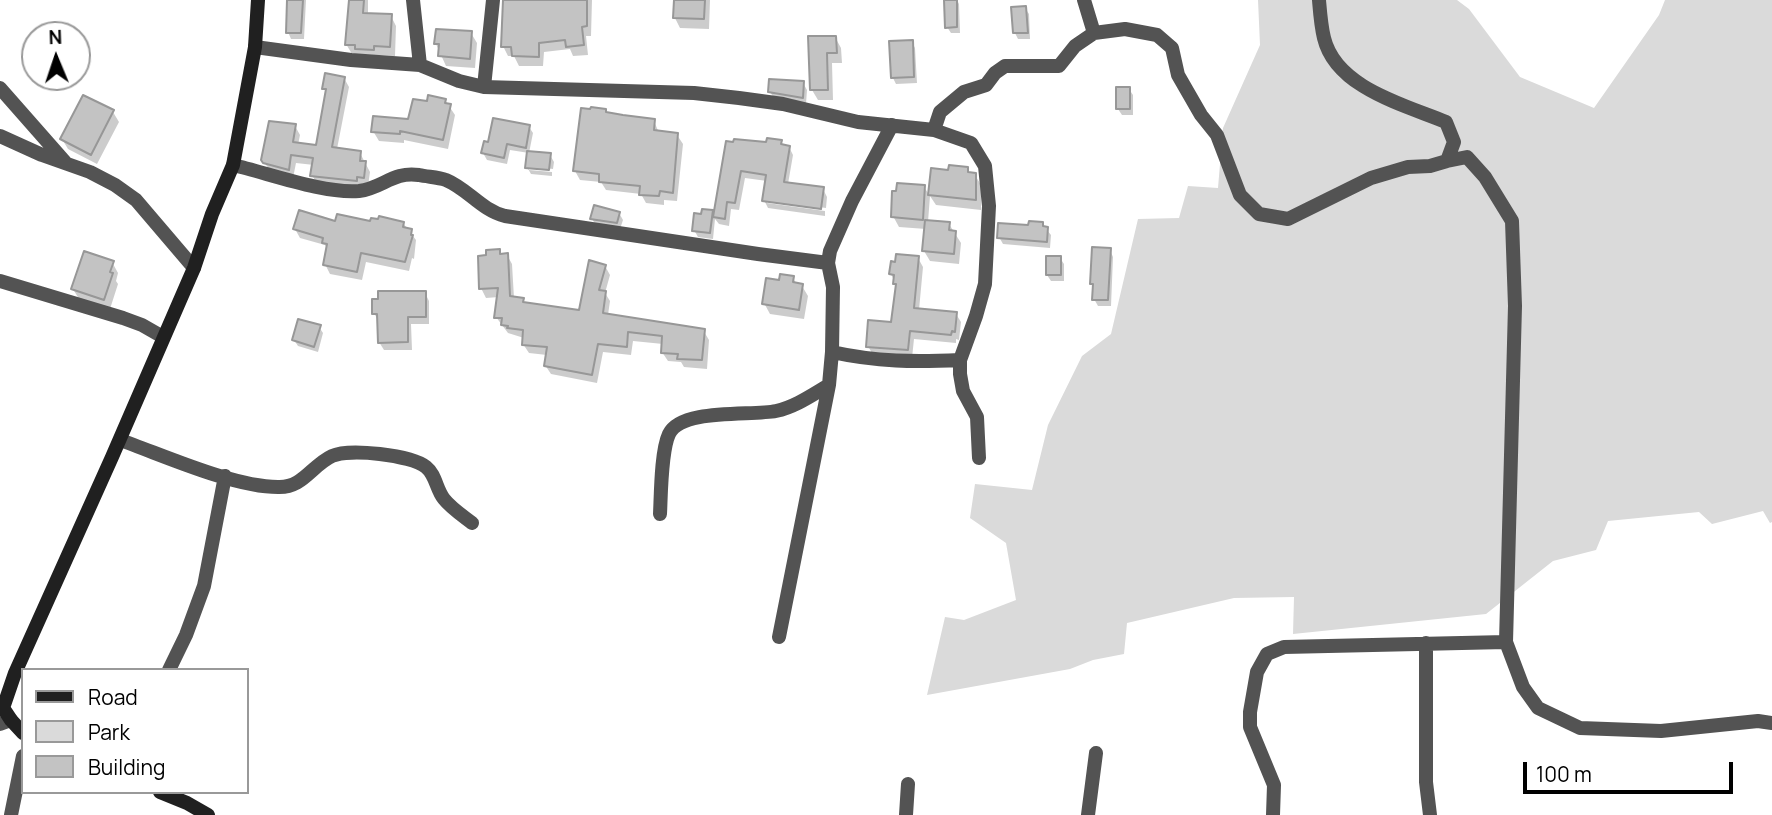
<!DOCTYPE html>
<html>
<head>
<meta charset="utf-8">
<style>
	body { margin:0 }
	#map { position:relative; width:1772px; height:815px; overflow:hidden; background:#fff; font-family:Manrope,sans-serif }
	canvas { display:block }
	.legend { position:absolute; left:21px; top:668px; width:228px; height:126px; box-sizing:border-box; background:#fff; border:2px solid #999; margin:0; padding:9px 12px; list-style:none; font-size:21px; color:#000 }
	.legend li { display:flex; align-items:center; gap:14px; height:35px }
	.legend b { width:35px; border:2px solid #999 }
	.north { position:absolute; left:21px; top:21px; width:70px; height:70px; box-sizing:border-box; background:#fff; border:2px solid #999; border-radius:50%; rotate:358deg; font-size:19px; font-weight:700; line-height:28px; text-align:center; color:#000 }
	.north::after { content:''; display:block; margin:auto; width:24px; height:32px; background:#000; clip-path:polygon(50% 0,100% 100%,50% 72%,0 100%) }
	.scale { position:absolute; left:1523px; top:762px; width:210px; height:32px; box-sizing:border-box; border:4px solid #000; border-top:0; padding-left:9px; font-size:21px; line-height:24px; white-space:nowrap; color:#000; -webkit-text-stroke:5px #fff; paint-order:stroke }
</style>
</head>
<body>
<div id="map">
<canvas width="1772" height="815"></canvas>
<ul class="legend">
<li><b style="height:9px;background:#202020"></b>Road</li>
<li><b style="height:19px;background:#dadada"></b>Park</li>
<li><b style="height:19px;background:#c3c3c3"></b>Building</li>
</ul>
<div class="north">N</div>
<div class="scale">100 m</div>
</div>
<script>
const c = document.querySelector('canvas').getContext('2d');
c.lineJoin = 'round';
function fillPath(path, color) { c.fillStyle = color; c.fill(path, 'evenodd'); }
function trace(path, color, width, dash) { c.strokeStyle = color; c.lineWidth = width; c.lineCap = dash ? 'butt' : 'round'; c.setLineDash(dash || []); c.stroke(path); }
fillPath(new Path2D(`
	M1258,0H1457L1469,9L1520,77L1594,108L1659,15L1665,0H1772V522L1770,523L1763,511L1712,524L1699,512L1608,521L1596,550L1553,561L1486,614L1293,634L1294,597L1234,598L1127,623L1124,654L1093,660L1070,669L927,695L945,617L964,620L1016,600L1006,543L970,518L975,484L1032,490L1048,425L1082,356L1111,334L1138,219L1179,218L1188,186L1218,188L1223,128L1260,45Z`), '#dadada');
fillPath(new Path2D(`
	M289,0H306L304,39H291L288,32Z
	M350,0H368V15L391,16L396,26L395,56L352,54L346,44Z
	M503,0H592L591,36H586L588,55L573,56L570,49L544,52L543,66H519L514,56H508L503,46Z
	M675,0H710L709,29L680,28L675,18Z
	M946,0H957L959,4L960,33H951L947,27Z
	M1025,8L1029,14L1030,39H1018L1015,33Z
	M471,33L477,43L475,68L446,66L436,44Z
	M835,37L841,48L842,63H832L833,100H818L812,90L810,38Z
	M912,42L915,48L917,83L896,84L893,78Z
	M344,78L349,87L337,149L360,153L370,172L368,186L317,184L312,175L314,165L296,163L293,178L270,171L263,160L295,126L300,135L298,145L317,147L327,94L324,88Z
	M803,83L807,90L806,104L774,98L770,92Z
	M1129,89L1133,95V115H1122L1118,109Z
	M445,100L455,115L448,149L404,140V143L379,141L373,131L410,121Z
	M113,112L119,122L97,164L68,149L62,139Z
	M607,114L654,121L659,133L677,135L683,144L677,201L664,200V205L646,203L641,194L606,190L601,182L580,180L575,171Z
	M529,127L533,133L529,153L550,155L554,162L553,169L529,166V170L552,172V176L531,174L527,167L529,153L510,150L507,164L487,160L483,153Z
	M781,142L783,146L789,147L793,155L788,184L823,189L827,197L826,208L767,200V203L825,211V216L768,208L764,200L767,181L745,178L739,210L731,209L729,226L719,224L715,219L713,239L698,237L694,230L712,212L714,217L728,143Z
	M967,169L970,174L975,175L981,185V210L936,205L930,196L928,222L949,224L961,243L959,264L930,261L924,251L926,229L899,227L893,216L924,187L930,196L932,170L950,172Z
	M619,213L623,220L620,229L596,225L592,219Z
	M337,223H403L416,240L414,259L412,258L409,271L366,262L362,280L330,274L325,264L328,250L325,245L300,238L295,229Z
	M1042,224L1051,235L1050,248L1003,244L999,237Z
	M1110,250L1113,257L1111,306H1098L1094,299V288L1092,284Z
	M499,251L501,255H507L512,264L514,298L523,300L525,304L581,311L605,266L610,275L605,293L610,301L608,315L703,330L709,340L707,369L684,367L681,362L668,361L662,352L663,344L633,341L631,355L603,352L597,383L551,374L545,365L547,355L529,353L523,344L524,338L508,333L496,317L499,297L486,298L481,288Z
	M918,258L923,267L919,310L956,314L961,322L959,340L956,339V343L914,339L912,358L873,355L868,346L893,324L897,287L891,274Z
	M1060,258L1064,264V281H1051L1047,275Z
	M112,262L118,273L116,281L118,284L110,309L79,299L73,289Z
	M793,278L797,285L802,286L808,296L804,319L770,314L764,303L781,282Z
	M425,293L429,301V324H411L412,350H384L379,342V322L374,313Z
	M319,327L323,333L318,352L298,346L294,340Z`), '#0003');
const building = new Path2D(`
	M287,0H303L301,33H286Z
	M349,0H364L363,13L392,14L390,47L374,46V50L355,49V45H345Z
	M503,0H587V26L582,27L584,45L566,47L565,40L539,43V57L512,56L511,47H501Z
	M674,0H705L704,19L673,18Z
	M944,0H957V27L945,28Z
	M1026,6L1028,33H1013L1011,7Z
	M436,29L472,31L470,59L438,56L439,44H434Z
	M808,36H836L837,53H827L828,90H810Z
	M913,40L914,77L891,78L889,41Z
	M325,73L345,77L332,147L361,151L360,161H366L364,178L357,177V181L310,176L313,158L291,155L289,170L263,163L261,160L269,121L296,124L293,142L316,145L326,89H322Z
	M769,79L804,81L803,98L768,92Z
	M1116,87H1130V109H1116Z
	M83,95L114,110L91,155L60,139Z
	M428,95L446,99L445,103L451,104L443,140L400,131V134L371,132L373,116L408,119L413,99L427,101Z
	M591,107L606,109V112L623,115L655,119L654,130L678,133L673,193L660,191L659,196L639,195L640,186L599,182V174L573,171L581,108L590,109Z
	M493,118L530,125L526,148L507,144L504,158L481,153L484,141L488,142Z
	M767,138L782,140L781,144L790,146L784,182L824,187L821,209L762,201L766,175L741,171L735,203L727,202L725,219L713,217L726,141L733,142L734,139L766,142Z
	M527,151L551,153L549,170L525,168Z
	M949,165L968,167V172L976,173V200L928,195L931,168L948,170Z
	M897,183L925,185L923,220L891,217L892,191H896Z
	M594,205L620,212L617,223L590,219Z
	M702,209L713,210L710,233L692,231L694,213L701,214Z
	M299,210L335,221L337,214L370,221L371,218L378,219L379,216L404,222L403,227L412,229L411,235H413L405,262L361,253L357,272L323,265L327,244L322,243L323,238L293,229Z
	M925,220L950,222L949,230L956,231L954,254L922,251Z
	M1029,221L1043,222V226L1048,227L1047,242L997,238L998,223L1028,225Z
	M1092,247L1111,248L1108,300H1092L1093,284H1090Z
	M500,249V254L508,253L510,296L524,298L523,302L579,310L589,260L606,265L599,290L606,291L603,313L705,329L702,360L677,359L678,354L661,353L662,336L628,332L627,347L598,344L592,375L544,366L547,347L522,345L523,330L507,328L508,326L501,325L502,318H494L498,288L479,289L478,256L486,255V250Z
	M84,251L114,261L110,272L113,273L104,300L71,289Z
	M896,254L919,256L914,308L957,312L955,332L952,331L951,335L910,331L908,350L866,347L868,320L891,322L896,284H893L894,275L889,274L891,261L895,262Z
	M1046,256H1061V275H1046Z
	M780,274L794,276L793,282L803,284L799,310L762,304L766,278L779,280Z
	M378,291H426V317H408V342L378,343L377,314H372V299H378Z
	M298,319L321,325L314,347L292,340Z`);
fillPath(building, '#c3c3c3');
trace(building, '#979797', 2);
trace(new Path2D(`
	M413,0L420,65
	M1084,0L1094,33
	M255,47L351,60L420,65L459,81L484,87L694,93L739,98L783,104L858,122L934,130L971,143L985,166L989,206L985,284L976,316L960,360V374L963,391L977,417L979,458
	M484,87L493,0
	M0,88L66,163
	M934,130L940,112L964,92L986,85L995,73L1005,66H1059L1075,46L1094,33L1125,29L1157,35L1172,48L1178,75L1201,115L1217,135L1240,195L1259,214L1288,219L1371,178L1408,167L1430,166L1447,161L1454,142L1446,122C1405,105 1336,88 1324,38C1321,26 1320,12 1319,0
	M0,136L42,155L90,172L115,185L136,200L194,268
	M1447,161L1467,157L1485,177L1512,221L1515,306L1506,642L1523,687L1538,708L1580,728L1661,731L1758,721L1772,723
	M233,165C268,173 324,194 359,191C383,188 393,171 419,175C428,177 438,177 446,180C468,189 481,210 505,216L758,254L828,263
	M0,281L123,318L142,325L163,337
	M832,352L833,287L828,263L830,251L852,201L892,125
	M120,440C163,455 233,487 278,487C303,488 311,466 332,456C349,448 411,455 426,467C436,475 436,489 444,499C451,508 463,516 472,523
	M660,514C661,494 661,451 669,434C681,408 751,416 776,411C795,407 812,395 829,385L832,352C877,362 915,362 960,360
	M779,637L829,385
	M1426,643V782L1430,815
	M169,670L186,635L204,586L225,476
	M0,724L11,720
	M11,815L23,756
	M906,815L908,784
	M1088,815L1096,753
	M1273,815L1274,785L1250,727V712L1257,672L1267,654L1284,647L1506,642`), '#535353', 14);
trace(new Path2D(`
	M23,733L11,720L3,708L15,673L112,457L194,268L212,214L233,165L255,47L258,0
	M160,792L187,803L208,815`), '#202020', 14);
</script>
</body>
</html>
